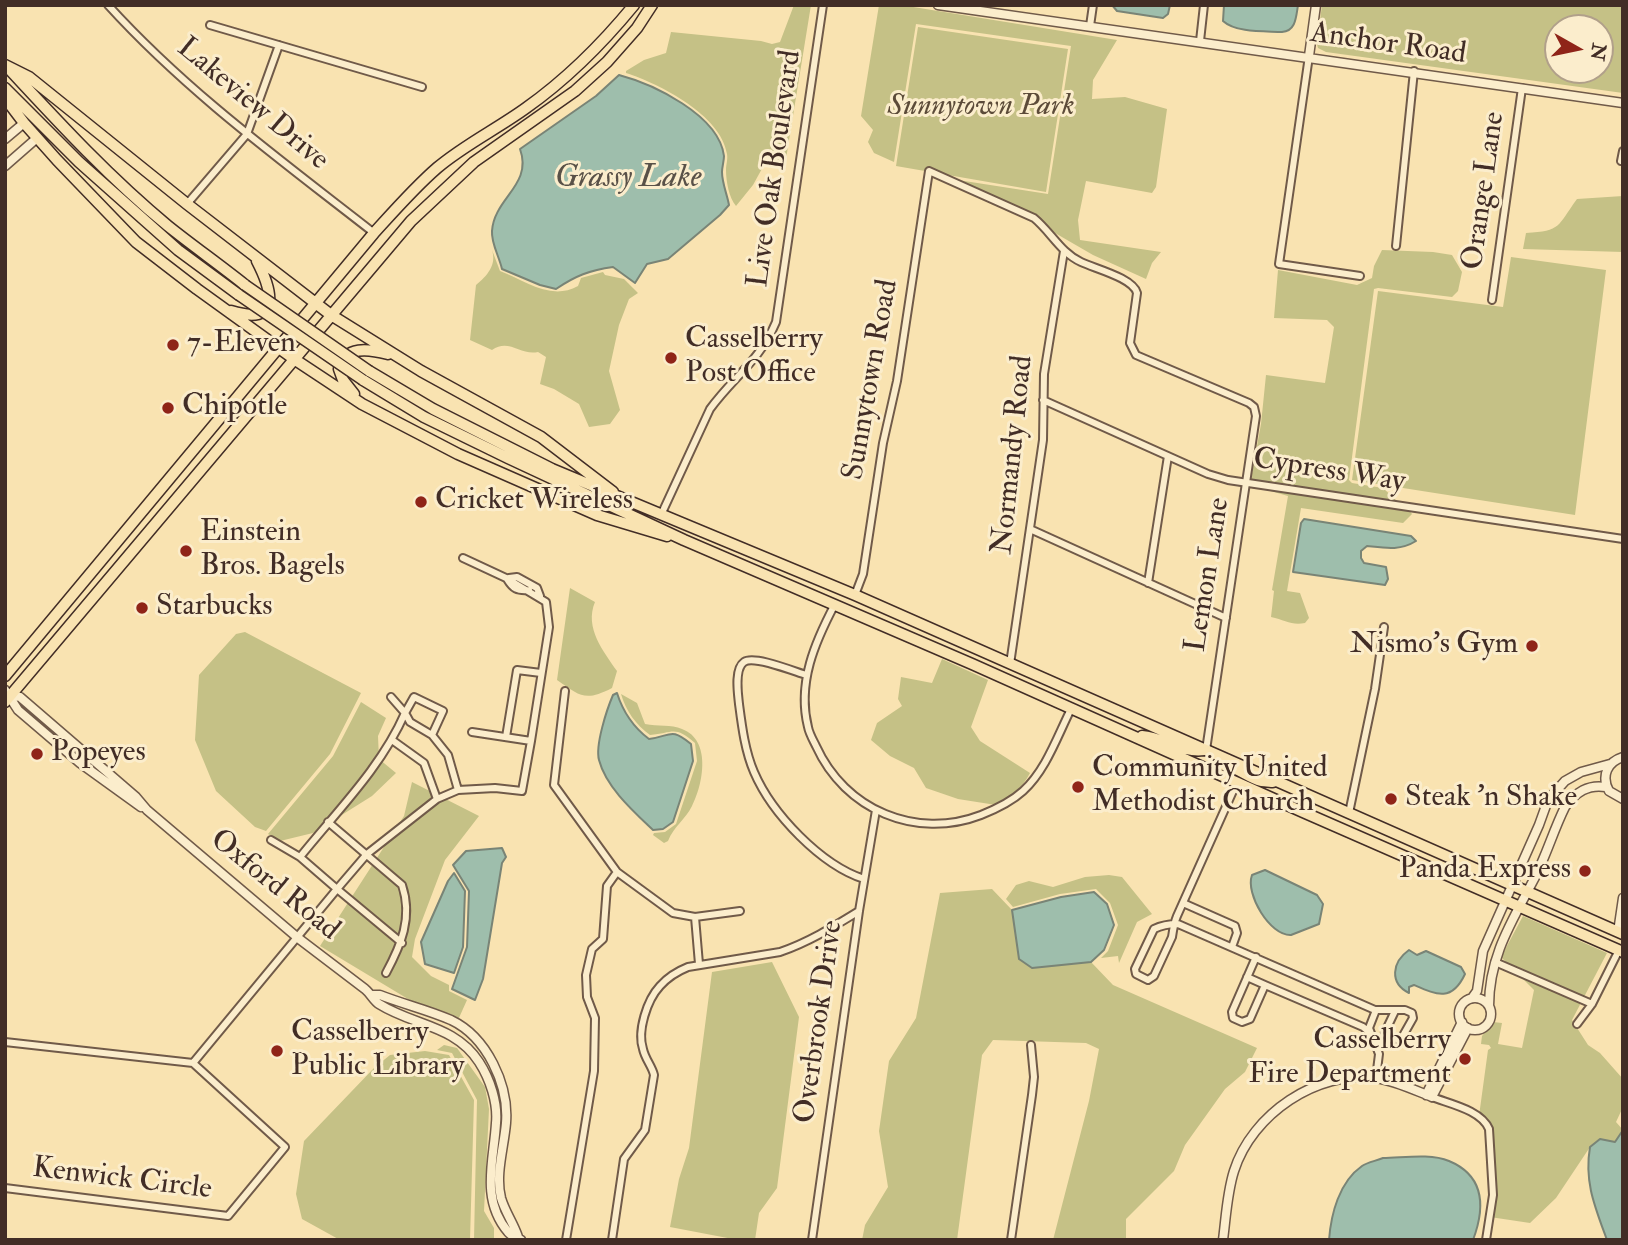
<!DOCTYPE html>
<html>
<head>
<meta charset="utf-8">
<style>
	body { margin:0 }
	#map { position:relative; width:1628px; height:1245px; overflow:hidden; background:#f9e3b1; font-family:"IM FELL Double Pica",serif }
	canvas { display:block }
	.frame { position:absolute; inset:0; border:7px solid #422d26; pointer-events:none }
	.north { position:absolute; left:1544px; top:14px; width:70px; height:70px; box-sizing:border-box; background:#fbedcc; border:2px solid #b1a08a; border-radius:50%; rotate:99deg; font-size:19px; font-weight:700; line-height:28px; text-align:center; color:#422d26 }
	.north::after { content:''; display:block; margin:auto; width:24px; height:32px; background:#8f2418; clip-path:polygon(50% 0,100% 100%,50% 72%,0 100%) }
</style>
</head>
<body>
<div id="map">
<canvas width="1628" height="1245"></canvas>
<div class="frame"></div>
<div class="north">N</div>
</div>
<script>
const c = document.querySelector('canvas').getContext('2d');
c.lineJoin = 'round';
function fillPath(path, color) { c.fillStyle = color; c.fill(path, 'evenodd'); }
function trace(path, color, width, dash) { c.strokeStyle = color; c.lineWidth = width; c.lineCap = dash ? 'butt' : 'round'; c.setLineDash(dash || []); c.stroke(path); }
function label(font, color, halo, rows, align = 'center') {
  c.font = font + ' "IM FELL Double Pica",serif'; c.lineWidth = 6; c.setLineDash([]); c.textBaseline = 'middle'; c.strokeStyle = halo; c.fillStyle = color; for (const [text, x, y, turn = 0] of rows) {
    c.save(); c.translate(x, y); c.rotate((+turn || 0) * Math.PI / 180); c.textAlign = isNaN(turn) ? turn : align; if (halo) c.strokeText(text, 0, 0); c.fillText(text, 0, 0); c.restore();
  }
}
fillPath(new Path2D(`
	M794,5H811L785,165H764L753,185L736,206C729,198 726,181 726,170C726,165 728,159 727,154C721,115 660,84 626,73V71L644,60L666,53L671,32L761,41L772,44L780,42Z
	M879,5H901L1117,40L1093,80L1092,99L1125,97L1167,109L1156,187L1152,193L1086,181L1078,220L1080,240L1161,252L1152,263L1146,279L1093,255L1055,233L1037,215L958,180L1048,194L1071,46L916,24L894,162L874,153L868,142L873,130L861,116Z
	M1322,5H1623V93L1326,52L1318,48L1317,44ZM1558,28H1600V70H1558Z
	M918,27L1068,49L1046,192L896,166Z
	M1623,196V252L1523,249L1526,233C1562,231 1557,226 1577,199Z
	M492,250L500,271C526,281 551,301 578,286L581,278L603,272L605,275L624,279L638,293L629,299L619,325L609,371L620,410L610,424L589,427L579,404L554,389L540,384L546,357L538,352C521,356 509,338 492,350L470,340L476,285C487,276 497,265 492,250Z
	M1382,250L1433,252L1452,255L1462,272L1458,291L1452,297L1378,288L1374,289L1349,480L1352,483L1383,488L1398,502L1251,479L1261,424L1266,375L1325,383L1334,327L1327,320L1274,318L1278,270L1357,285L1372,278L1374,266Z
	M1511,257L1606,270L1575,515L1352,480L1378,291L1503,307Z
	M1260,488L1409,510L1412,514L1403,523L1301,508L1287,591L1300,593L1309,618L1305,623C1292,626 1285,620 1271,617L1274,591L1272,590L1288,496Z
	M570,588L595,602C584,628 604,652 617,671L612,688C585,702 580,696 557,680Z
	M245,632L361,693L330,754L266,831L255,827L216,791L195,740L199,675L236,634Z
	M942,659L988,680L971,727L980,741L1030,773C1022,789 1011,796 996,805L958,799L926,788L914,768L890,756L871,740L877,723L902,706L898,699L901,677L932,683Z
	M621,694L637,703L645,724C658,727 671,724 682,729C712,740 703,785 692,806C685,820 674,826 668,841L664,843L653,835L654,833L665,832L676,824L697,761L695,743C675,725 673,733 650,735C636,725 626,711 621,694Z
	M361,702L386,718L378,736L379,759L396,773L372,796L313,833L280,841L268,834L333,756Z
	M412,782L479,816L445,860L415,939L412,957L431,976L449,985V991L467,1000L458,1020L408,999L320,946L404,816Z
	M1109,875L1122,877L1152,914L1137,922L1119,963L1118,956L1101,958L1108,951L1118,925L1110,903L1096,889L1060,894L1013,907L1006,899L1016,885L1029,881L1053,887L1085,877Z
	M992,889L1012,910L1019,959L1032,968L1091,962L1113,985L1257,1048L1245,1072L1225,1089L1185,1145L1174,1171L1126,1219V1240H1053L1089,1101L1099,1049L1086,1043L993,1040L982,1055L957,1240H862L865,1225L888,1187L879,1131L889,1061L916,1018L940,893Z
	M1523,916L1607,953L1572,1020L1588,1045L1600,1053L1623,1079V1107L1616,1122L1623,1130L1615,1142L1590,1147L1556,1198L1530,1223L1490,1217L1489,1129L1479,1116L1488,1050L1491,1048L1489,1045L1481,1044L1482,1036L1493,1022L1502,1023L1498,1044L1522,1048L1534,990L1501,957Z
	M772,962L799,1017L777,1188L759,1213L755,1240H738L670,1227L679,1179L689,1148L712,972Z
	M444,1045L457,1048L485,1087L489,1109L484,1211L494,1228V1240H474L477,1100L452,1053L437,1050Z
	M425,1051L449,1055L474,1100L470,1240H340L302,1219L296,1194L304,1141L374,1068L390,1055Z`), '#c5c186');
const water = new Path2D(`
	M1112,5H1170L1168,14L1163,18L1117,11Z
	M1224,5H1298C1296,17 1296,31 1282,32C1265,31 1236,33 1223,21Z
	M619,75C653,84 719,115 724,156C724,161 722,167 722,172C722,183 727,194 729,205L720,215L668,259L647,264L635,283L613,267C590,270 575,276 556,289L540,285L502,269C499,256 491,243 492,231C494,198 533,185 520,149L596,96Z
	M1304,519L1411,536L1416,541C1400,551 1385,548 1367,546L1361,551V558L1364,563L1386,567L1388,579L1385,585L1293,572L1301,523Z
	M617,693C623,712 633,727 649,739C672,736 670,727 691,744L693,761L673,822L663,829L653,830C633,811 606,787 599,760C595,745 607,709 613,695Z
	M502,848L506,857L502,863L483,979L475,1000L452,989L467,947L469,891L453,865L466,851Z
	M1265,870L1317,895L1323,904L1319,924L1291,935C1270,936 1245,894 1252,875Z
	M454,873L465,891L463,947L454,973L425,964L421,942L448,881Z
	M1094,892L1107,904L1114,925L1104,950L1091,962L1032,968L1019,959L1012,910L1061,897Z
	M1409,950L1417,955L1426,951L1461,967L1465,974C1452,1002 1437,995 1414,985L1409,987V993C1389,983 1392,962 1409,950Z
	M1623,1130V1240H1607C1595,1207 1584,1182 1590,1147L1600,1139L1615,1142Z
	M1383,1158C1402,1158 1430,1153 1449,1161C1485,1176 1485,1208 1473,1240H1329C1331,1214 1339,1182 1362,1166C1368,1162 1376,1161 1383,1158Z`);
fillPath(water, '#9ebeac');
trace(water, '#798476', 2);
const minor = new Path2D(`
	M108,5C187,92 282,161 374,233
	M210,25L422,87
	M1090,26L1093,5
	M1200,41L1204,5
	M1309,56L1279,264L1360,276
	M1621,161L1623,151
	M187,204L247,134L279,45
	M1396,246L1414,71
	M1492,300L1522,88
	M1043,400L1208,474L1228,480L1623,539
	M661,515L710,409C734,376 759,362 776,322L823,5
	M1030,529L1226,618
	M463,558L506,578L546,602L549,627L531,741
	M509,578L517,577L537,588L540,596
	M507,579C513,589 517,591 529,590
	M1148,583L1168,456
	M855,595L863,574L883,443L897,381L929,171L1034,218C1051,232 1061,253 1081,262C1096,269 1133,278 1137,293L1130,343L1136,355L1249,403L1254,407L1256,416L1206,750
	M835,604C815,642 797,683 808,727C809,733 813,740 816,746C845,810 916,840 981,815C996,809 1011,802 1023,791C1046,770 1057,737 1071,709
	M1010,664L1043,440L1044,374L1064,251
	M806,675C793,671 754,655 744,662C734,669 738,694 739,704C742,727 745,751 754,772C772,814 821,865 864,879
	M565,691L554,785L617,872L673,913L695,917L740,911
	M414,697L443,711L432,735L410,722L405,713Z
	M506,737L517,670L541,673
	M392,740L424,763L437,799L458,790L448,755L432,735
	M1242,786L1233,791L1177,916C1174,923 1173,930 1172,937L1154,976L1148,980L1136,974L1135,969L1154,929C1162,925 1170,924 1178,924L1375,1010H1405L1412,1013L1413,1018L1400,1041L1385,1032L1395,1011
	M458,790L495,788L522,791L531,741L472,732
	M1349,813L1375,689L1384,627
	M328,822L402,885C413,918 401,945 386,973
	M271,840L300,857
	M1183,903L1235,926L1237,933L1232,947
	M695,917L699,964
	M402,943L337,889L367,854L437,799
	M1495,962L1592,1004
	M1247,977L1265,985L1250,1019L1242,1022L1233,1018L1232,1012L1256,957
	M1265,985L1363,1027L1369,1032
	M1376,1010L1369,1028L1379,1054L1376,1078
	M1577,1024L1592,1004L1619,950
	M5,1042L193,1063L337,889L300,857C336,812 381,768 405,713L391,697
	M1432,1097C1450,1104 1481,1110 1489,1129L1493,1195L1486,1240
	M5,1188L228,1216L285,1147L193,1063
	M566,1240L594,1071L595,1018L587,997L586,975L592,949L603,939L607,886L617,872
	M612,1240L624,1159L645,1130L654,1075C652,1066 645,1059 643,1049C637,1031 647,1000 660,986C668,977 678,971 688,967L780,952C809,942 833,927 859,911
	M812,1240L859,911L876,810
	M1011,1240L1032,1095L1034,1077L1031,1045`);
const tertiary = new Path2D(`
	M938,5L1623,103
	M1309,56L1316,5
	M5,139L24,123
	M5,166L37,138
	M5,690L18,710L80,763L141,807
	M11,695L20,697L136,797L147,810L298,938L365,989C371,994 374,1001 379,1004C414,1026 455,1025 479,1062C490,1079 498,1103 496,1123C494,1160 480,1199 508,1232C511,1236 517,1237 521,1240
	M1623,757C1607,762 1601,776 1609,791L1623,799
	M1618,932L1623,898
	M373,995H380C403,1004 428,1010 451,1020C487,1037 509,1085 506,1123C504,1147 495,1175 501,1198C505,1212 514,1224 518,1237
	M1472,998L1477,991L1483,951L1539,825L1548,800L1565,781L1581,772L1610,764
	M1459 1014a16 16 0 1 1 32 0a16 16 0 1 1-32 0Z
	M1489,1006C1489,957 1511,923 1533,881C1546,857 1553,831 1565,807C1576,792 1588,784 1606,787
	M1426,1095L1462,1022
	M1223,1240C1226,1217 1227,1193 1234,1171C1252,1114 1317,1070 1376,1078C1396,1081 1414,1090 1432,1097L1468,1028`);
const primary = new Path2D(`
	M5,65L29,77L187,204L331,315L421,371L541,437L613,492
	M11,71C61,125 111,179 168,226C193,246 220,265 245,285
	M5,88L79,162L178,250L239,295
	M5,98L24,123L57,160L136,242L197,289L294,359L362,404L458,454L597,515L667,536
	M231,311C281,326 273,292 257,261
	M369,371L433,409L552,469L855,595L1623,934
	M363,380L424,417L508,458L684,540L972,664L1303,812L1623,952
	M354,394L343,380L339,369C345,345 369,349 388,354
	M5,676L374,233C394,211 414,188 437,168C464,145 497,129 526,108C567,79 602,44 634,5
	M5,702L411,221L474,162L575,91L607,62L637,28L652,5
	M1142,736C1164,738 1182,753 1204,750
	M1210,769C1226,756 1244,777 1261,781C1262,781 1272,782 1273,782`);
trace(minor, '#705a49', 10);
trace(tertiary, '#705a49', 11);
trace(primary, '#422d26', 13);
trace(minor, '#fbedcc', 6);
trace(tertiary, '#fbedcc', 8);
trace(primary, '#f9e3b1', 10);
const primaryBridge = new Path2D(`
	M245,285L369,371
	M239,295L363,380`);
trace(primaryBridge, '#422d26', 13, []);
trace(primaryBridge, '#f9e3b1', 10);
for (const [x, y, r, color] of [
	[173,345,7,"#8f2418"],
	[671,358,7,"#8f2418"],
	[168,408,7,"#8f2418"],
	[421,502,7,"#8f2418"],
	[186,551,7,"#8f2418"],
	[142,608,7,"#8f2418"],
	[1532,646,7,"#8f2418"],
	[37,754,7,"#8f2418"],
	[1078,787,7,"#8f2418"],
	[1391,799,7,"#8f2418"],
	[1585,871,7,"#8f2418"],
	[277,1051,7,"#8f2418"],
	[1465,1059,7,"#8f2418"]
]) { const dot = new Path2D(); dot.arc(x, y, r, 0, 2 * Math.PI); c.fillStyle = color; c.fill(dot); trace(dot, '#fbedcc', 2.5); }
label('30px', '#422d26', '#fbedcc', [
	["Anchor Road",1388,45,8],
	["Lakeview Drive",252,105,40],
	["Live Oak Boulevard",776,169,-82],
	["Orange Lane",1485,191,-82],
	["Sunnytown Road",872,380,-80],
	["Normandy Road",1014,455,-84],
	["Cypress Way",1329,472,9],
	["Lemon Lane",1209,575,-81],
	["Oxford Road",274,886,39],
	["Overbrook Drive",820,1022,-82],
	["Kenwick Circle",122,1180,7]
]);
label('italic 30px', '#5c4b39', '#fbedcc', [
	["Sunnytown Park",981,108]
]);
label('30px', '#422d26', '#fbedcc', [
	["Casselberry",685,341],
	["Post Office",685,375],
	["7-Eleven",187,345],
	["Chipotle",182,408],
	["Cricket Wireless",435,502],
	["Einstein",200,534],
	["Bros. Bagels",200,568],
	["Starbucks",156,608],
	["Nismo's Gym",1518,646,"right"],
	["Popeyes",51,754],
	["Community United",1092,770],
	["Methodist Church",1092,804],
	["Steak 'n Shake",1405,799],
	["Panda Express",1571,871,"right"],
	["Casselberry",291,1034],
	["Public Library",291,1068],
	["Casselberry",1451,1042,"right"],
	["Fire Department",1451,1076,"right"]
], 'left');
label('italic 32px', '#595148', '#fbedcc', [
	["Grassy Lake",628,179]
]);
</script>
</body>
</html>
